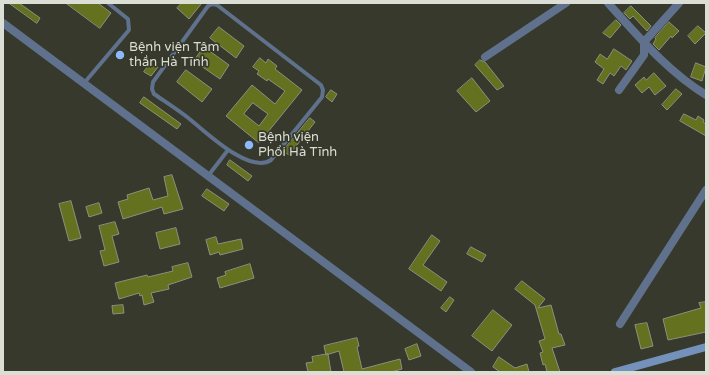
<!DOCTYPE html>
<html>
<head>
<meta charset="utf-8">
<style>
	body { margin:0 }
	#map { position:relative; width:709px; height:375px; overflow:hidden; background:#36392b; font-family:"Varela Round",sans-serif }
	canvas { display:block }
	.frame { position:absolute; inset:0; border:4px solid #dbded5; pointer-events:none }
</style>
</head>
<body>
<div id="map">
<canvas width="709" height="375"></canvas>
<div class="frame"></div>
</div>
<script>
const c = document.querySelector('canvas').getContext('2d');
c.lineJoin = 'round';
function fillPath(path, color) { c.fillStyle = color; c.fill(path, 'evenodd'); }
function trace(path, color, width, dash) { c.strokeStyle = color; c.lineWidth = width; c.lineCap = dash ? 'butt' : 'round'; c.setLineDash(dash || []); c.stroke(path); }
function label(font, color, halo, rows, align = 'center') {
  c.font = font + ' "Varela Round",sans-serif'; c.lineWidth = 3.5; c.setLineDash([]); c.textBaseline = 'middle'; c.strokeStyle = halo; c.fillStyle = color; for (const [text, x, y, turn = 0] of rows) {
    c.save(); c.translate(x, y); c.rotate((+turn || 0) * Math.PI / 180); c.textAlign = isNaN(turn) ? turn : align; if (halo) c.strokeText(text, 0, 0); c.fillText(text, 0, 0); c.restore();
  }
}
const building = new Path2D(`
	M9,3H19L40,18L37,23Z
	M66,3H98L111,13L100,28Z
	M182,3H202L189,19L177,8Z
	M631,6L651,26L647,31L633,16L630,19L624,13Z
	M616,20L621,25L610,38L603,33Z
	M669,22L679,31L672,38L671,36L659,50L653,44L656,39L655,38Z
	M698,26L706,33L695,44L688,36Z
	M219,27L244,46L236,58L210,38Z
	M204,47L229,65L220,79L194,61Z
	M614,49L632,61L626,70L621,66L614,76L610,73L603,84L597,80L604,69L595,62L600,54L607,59Z
	M260,58L266,63L268,59L277,66L275,69L302,90L259,143L226,116L252,85L275,104L285,91L268,79L267,81L257,74L259,71L253,67ZM253,103L268,114L259,126L244,114Z
	M480,60L485,62L504,86L497,90L475,65Z
	M151,62L158,67L151,76L144,72Z
	M696,63L706,67L702,81L691,77Z
	M186,70L212,89L202,102L177,82Z
	M654,73L666,86L655,95L649,87L642,93L635,85L644,77L646,80Z
	M472,78L490,101L476,112L457,91Z
	M676,89L682,94L667,110L662,105Z
	M331,90L337,94L332,102L326,97Z
	M144,97L181,124L177,129L140,103Z
	M684,114L696,120L698,116L704,120L703,122L706,124V136L680,121Z
	M310,118L315,122L289,155L283,151Z
	M230,160L252,176L248,181L227,165Z
	M172,175L183,209L164,214L162,207L123,219L118,202L128,199L127,195L149,188L153,200L168,196L164,177Z
	M207,189L229,204L224,211L202,196Z
	M71,201L81,238L69,241L59,204Z
	M99,203L102,213L89,217L86,207Z
	M115,222L119,234L112,236L119,262L104,266L100,251L105,250L99,226Z
	M176,228L180,244L160,249L156,233Z
	M432,235L440,241L423,265L447,282L441,291L409,269Z
	M216,237L218,244L241,239L243,249L220,255L219,252L210,255L206,240Z
	M471,247L486,255L482,262L467,254Z
	M188,263L192,277L168,285L169,289L151,293L154,302L144,305L142,295L140,296L139,293L119,299L115,283L147,275L148,277L173,271L172,267Z
	M250,264L254,278L220,288L217,278L226,275L225,272Z
	M522,281L545,299L538,308L551,305L559,334H561L565,345L552,348L560,372H547L545,364L543,365L540,353L543,352L539,341L545,339L535,305L515,289Z
	M450,297L454,300L446,312L441,308Z
	M706,302V332L668,340L663,319L701,308L699,303Z
	M123,305L124,313L113,314L112,306Z
	M493,310L512,325L492,351L472,336Z
	M647,323L653,346L641,349L635,325Z
	M357,338L359,346L357,347L362,369L400,359L402,369L391,372H344L339,351L326,355L324,346Z
	M417,344L421,356L409,360L405,349Z
	M328,354L331,372H308L306,363L313,362L312,357Z
	M499,357L515,368L527,364L529,372H500L493,367Z`);
fillPath(building, '#64721f');
trace(building, '#8c907f', 1);
trace(new Path2D(`
	M213,4L217,5L321,85L323,90L322,97L271,160C250,174 208,134 192,121C180,111 167,103 154,94L152,89L153,82L208,6Z
	M85,82L129,30L128,19L108,3
	M208,176L228,150`), '#5f718c', 4);
trace(new Path2D(`
	M608,3C638,36 668,72 706,95
	M3,23L471,372
	M485,57L566,3
	M619,90L644,55V42L679,3
	M620,324L706,190`), '#5f718c', 8);
trace(new Path2D(`
	M615,372L706,347`), '#7491bc', 8);
for (const [x, y, r, color] of [
	[120,55,5,"#8cb9fc"],
	[249,145,5,"#8cb9fc"]
]) { const dot = new Path2D(); dot.arc(x, y, r, 0, 2 * Math.PI); c.fillStyle = color; c.fill(dot); trace(dot, '#36392b', 1.5); }
label('13px', '#dbded5', '#36392b', [
	["Bệnh viện Tâm",129,48],
	["thần Hà Tĩnh",129,63],
	["Bệnh viện",258,138],
	["Phổi Hà Tĩnh",258,153]
], 'left');
</script>
</body>
</html>
